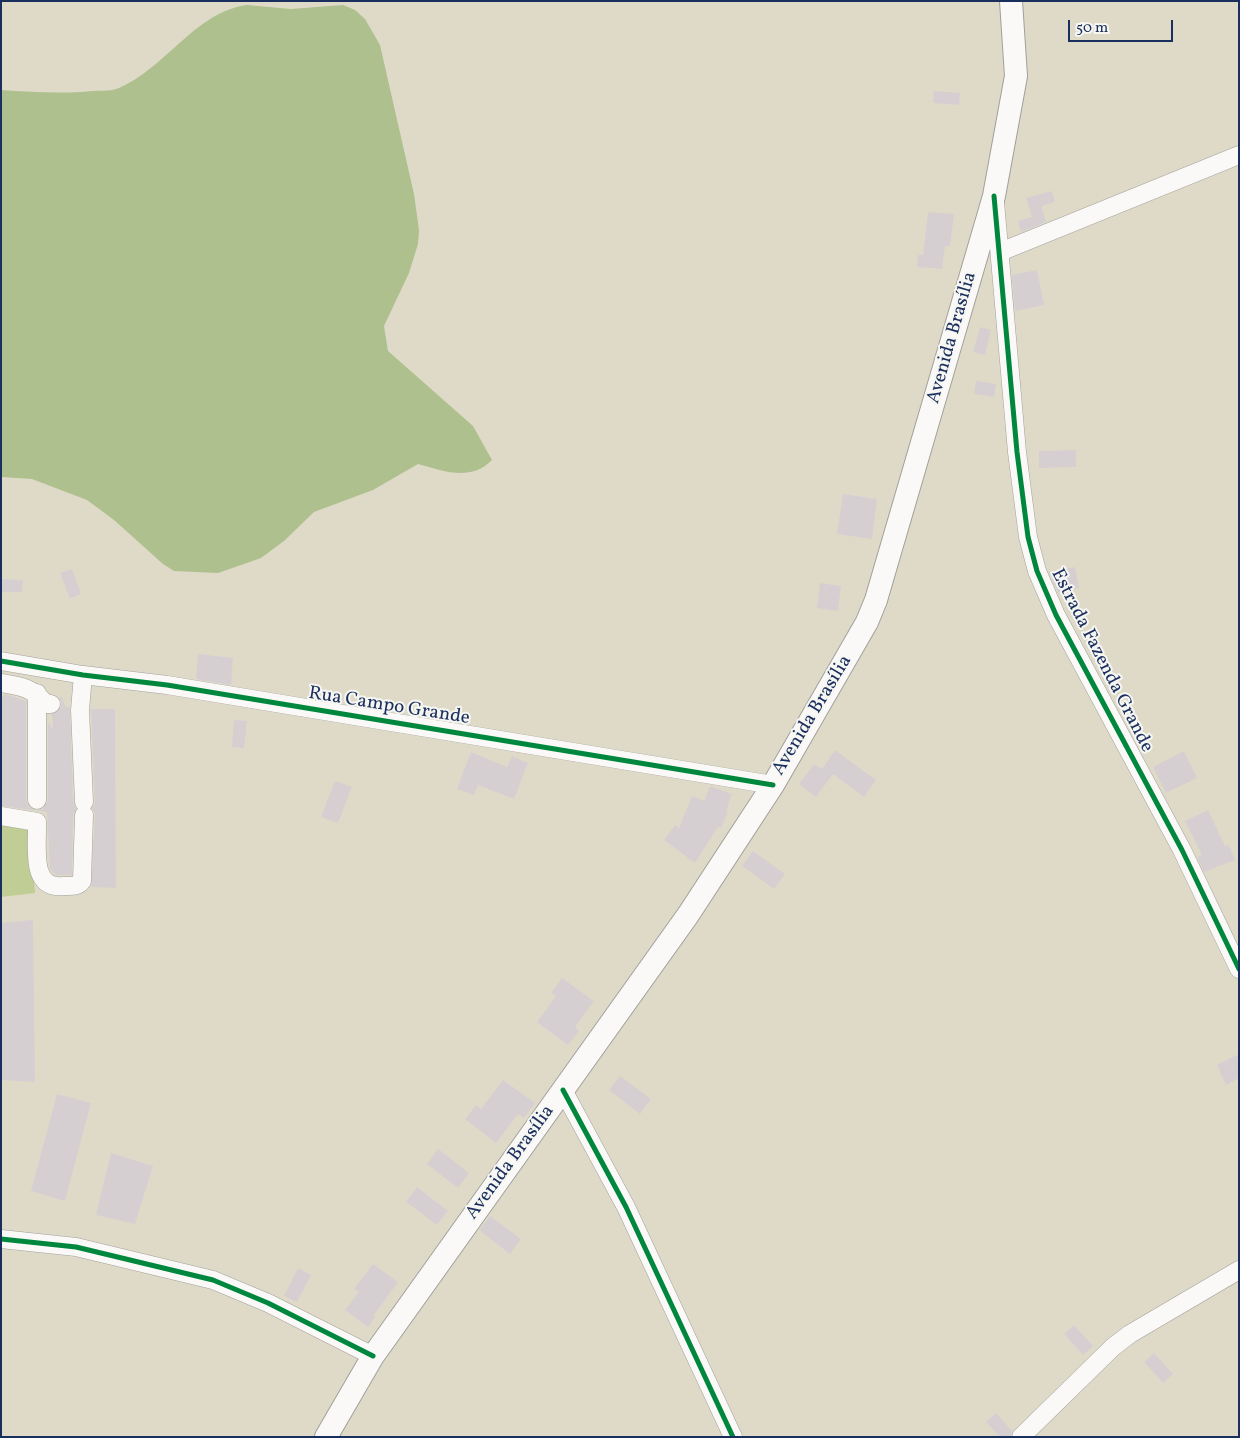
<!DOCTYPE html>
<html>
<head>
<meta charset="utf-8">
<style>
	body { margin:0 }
	#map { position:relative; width:1240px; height:1438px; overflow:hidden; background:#dfdac8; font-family:Vollkorn,serif }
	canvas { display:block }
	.frame { position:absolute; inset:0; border:2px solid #1b2f5e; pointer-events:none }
	.scale { position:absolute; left:1068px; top:20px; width:105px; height:22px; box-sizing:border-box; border:2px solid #1b2f5e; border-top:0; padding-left:6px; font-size:15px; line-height:18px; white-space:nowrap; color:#1b2f5e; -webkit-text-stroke:4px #f6f6f2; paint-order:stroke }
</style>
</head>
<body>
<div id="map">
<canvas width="1240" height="1438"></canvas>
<div class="frame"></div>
<div class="scale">50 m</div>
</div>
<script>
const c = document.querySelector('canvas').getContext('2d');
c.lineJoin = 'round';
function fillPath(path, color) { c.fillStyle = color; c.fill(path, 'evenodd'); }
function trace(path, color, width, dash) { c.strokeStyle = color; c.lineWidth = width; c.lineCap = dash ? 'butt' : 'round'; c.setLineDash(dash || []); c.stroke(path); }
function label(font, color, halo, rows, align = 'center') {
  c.font = font + ' Vollkorn,serif'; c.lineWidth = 4; c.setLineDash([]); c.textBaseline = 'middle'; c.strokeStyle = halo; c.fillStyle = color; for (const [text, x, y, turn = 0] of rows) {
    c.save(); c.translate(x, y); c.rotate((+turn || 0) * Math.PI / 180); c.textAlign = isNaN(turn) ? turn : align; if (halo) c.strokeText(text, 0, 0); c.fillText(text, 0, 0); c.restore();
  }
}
fillPath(new Path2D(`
	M1,826L30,827L35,893L1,897Z`), '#c0ce95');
fillPath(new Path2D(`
	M247,5L291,9L343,5L355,10L365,19L380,45L414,194L419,230L418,244L409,273L384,326L388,351L473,426L492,460C470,482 444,471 418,464L373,490L314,512L284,541L261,558L218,573L174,571L163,564L114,520L87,500L32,479L1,477V90C32,92 62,94 93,91C103,90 110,92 119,88C166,68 195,12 247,5Z`), '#adc08e');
fillPath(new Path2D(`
	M934,91L960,93L959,105L933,103Z
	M1052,191L1055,202L1041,206L1046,222L1021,232L1018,221L1032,217L1026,198Z
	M928,212L954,214L950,247L945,246L942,269L917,267L918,255H923Z
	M1037,270L1044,305L1015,311L1012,275Z
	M980,327L991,330L985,355L973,352Z
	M976,381L996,384L994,397L974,394Z
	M1076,450V467L1039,468V451Z
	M843,494L877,499L872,539L837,534Z
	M1075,567L1079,588L1058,592L1049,572Z
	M72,569L81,594L70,599L60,573Z
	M1,579L23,580L22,592H1Z
	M820,583L841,586L838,611L817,608Z
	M198,654L233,658L231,685L196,679Z
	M5,694L26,701V800L28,806L37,811L43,809L48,800V722L53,730L52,714L60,709L62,704L59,697H62L65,706L70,708L73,802L76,809L73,815L72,875H56L50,869L47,812L2,806V697Z
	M91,709H115L116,888L91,887L95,815L92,808L95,802Z
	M234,720L247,721L244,748L232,747Z
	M835,750L876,780L864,797L833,774L816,797L799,784L814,764L822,769Z
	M1184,751L1197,778L1166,793L1153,767Z
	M471,752L507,767L512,756L528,763L514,799L478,785L474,795L457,789Z
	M335,781L352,787L338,823L321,817Z
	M710,786L732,794L726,811L728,812L721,828L718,827L695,863L664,840L675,825L679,828L692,796L704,801Z
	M1208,810L1225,846L1229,845L1235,860L1204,872L1197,857L1202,855L1185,821Z
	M753,851L785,874L774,889L742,866Z
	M33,920L35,1082L1,1080V923Z
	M562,978L594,1001L575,1027L579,1031L568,1045L537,1022L556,996L551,993Z
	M1239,1054V1078L1226,1085L1217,1065Z
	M620,1076L651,1099L640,1114L609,1090Z
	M503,1080L535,1103L524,1118L518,1114L496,1143L465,1119L476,1105L481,1109Z
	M57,1094L91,1103L65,1201L31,1191Z
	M438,1149L469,1173L458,1188L427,1164Z
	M111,1153L153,1166L135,1224L96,1215Z
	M417,1187L448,1211L437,1225L406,1202Z
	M490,1216L521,1239L510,1254L479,1230Z
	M373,1264L398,1282L374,1315L375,1317L368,1327L345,1310L359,1292L354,1289Z
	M298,1268L311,1275L297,1302L284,1296Z
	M1074,1325L1093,1346L1083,1355L1064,1334Z
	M1154,1353L1173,1374L1163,1383L1144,1362Z
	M996,1413L1012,1431L1011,1437H1000L986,1422Z`), '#d5cfd2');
const minor = new Path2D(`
	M995,202L1017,452L1028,537L1037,571L1056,615L1182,850L1239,969
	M1000,252L1239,155
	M1,661L83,675L167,685L773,785
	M83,675L80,710L84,802
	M1,683C22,686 32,688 46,704H51
	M37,693V800
	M1,816L37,822C38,846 29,890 64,886C71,886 78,887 82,881L84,815
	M563,1090L626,1207L733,1437
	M1,1239L76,1247L213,1280L268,1303L373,1356
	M1021,1437L1113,1347L1130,1334L1239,1270`);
const major = new Path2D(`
	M326,1437L373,1356L688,915L773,785L867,622L876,600L994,196L1016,76L1011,1`);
trace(minor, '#a0a09b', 19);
trace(major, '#a0a09b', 24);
trace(minor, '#faf9f7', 18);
trace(major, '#faf9f7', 22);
trace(new Path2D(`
	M994,196L1017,452L1028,537L1037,571L1056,615L1182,850L1239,969
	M1,661L83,675L167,685L773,785
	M563,1090L626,1207L733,1437
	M1,1239L76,1247L213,1280L268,1303L373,1356`), '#00873e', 5);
label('19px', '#1b2f5e', '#f6f6f2', [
	["Avenida Brasília",953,338,-74],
	["Estrada Fazenda Grande",1101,661,63],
	["Rua Campo Grande",389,707,9],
	["Avenida Brasília",813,716,-59],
	["Avenida Brasília",511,1163,-54]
]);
</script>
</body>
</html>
